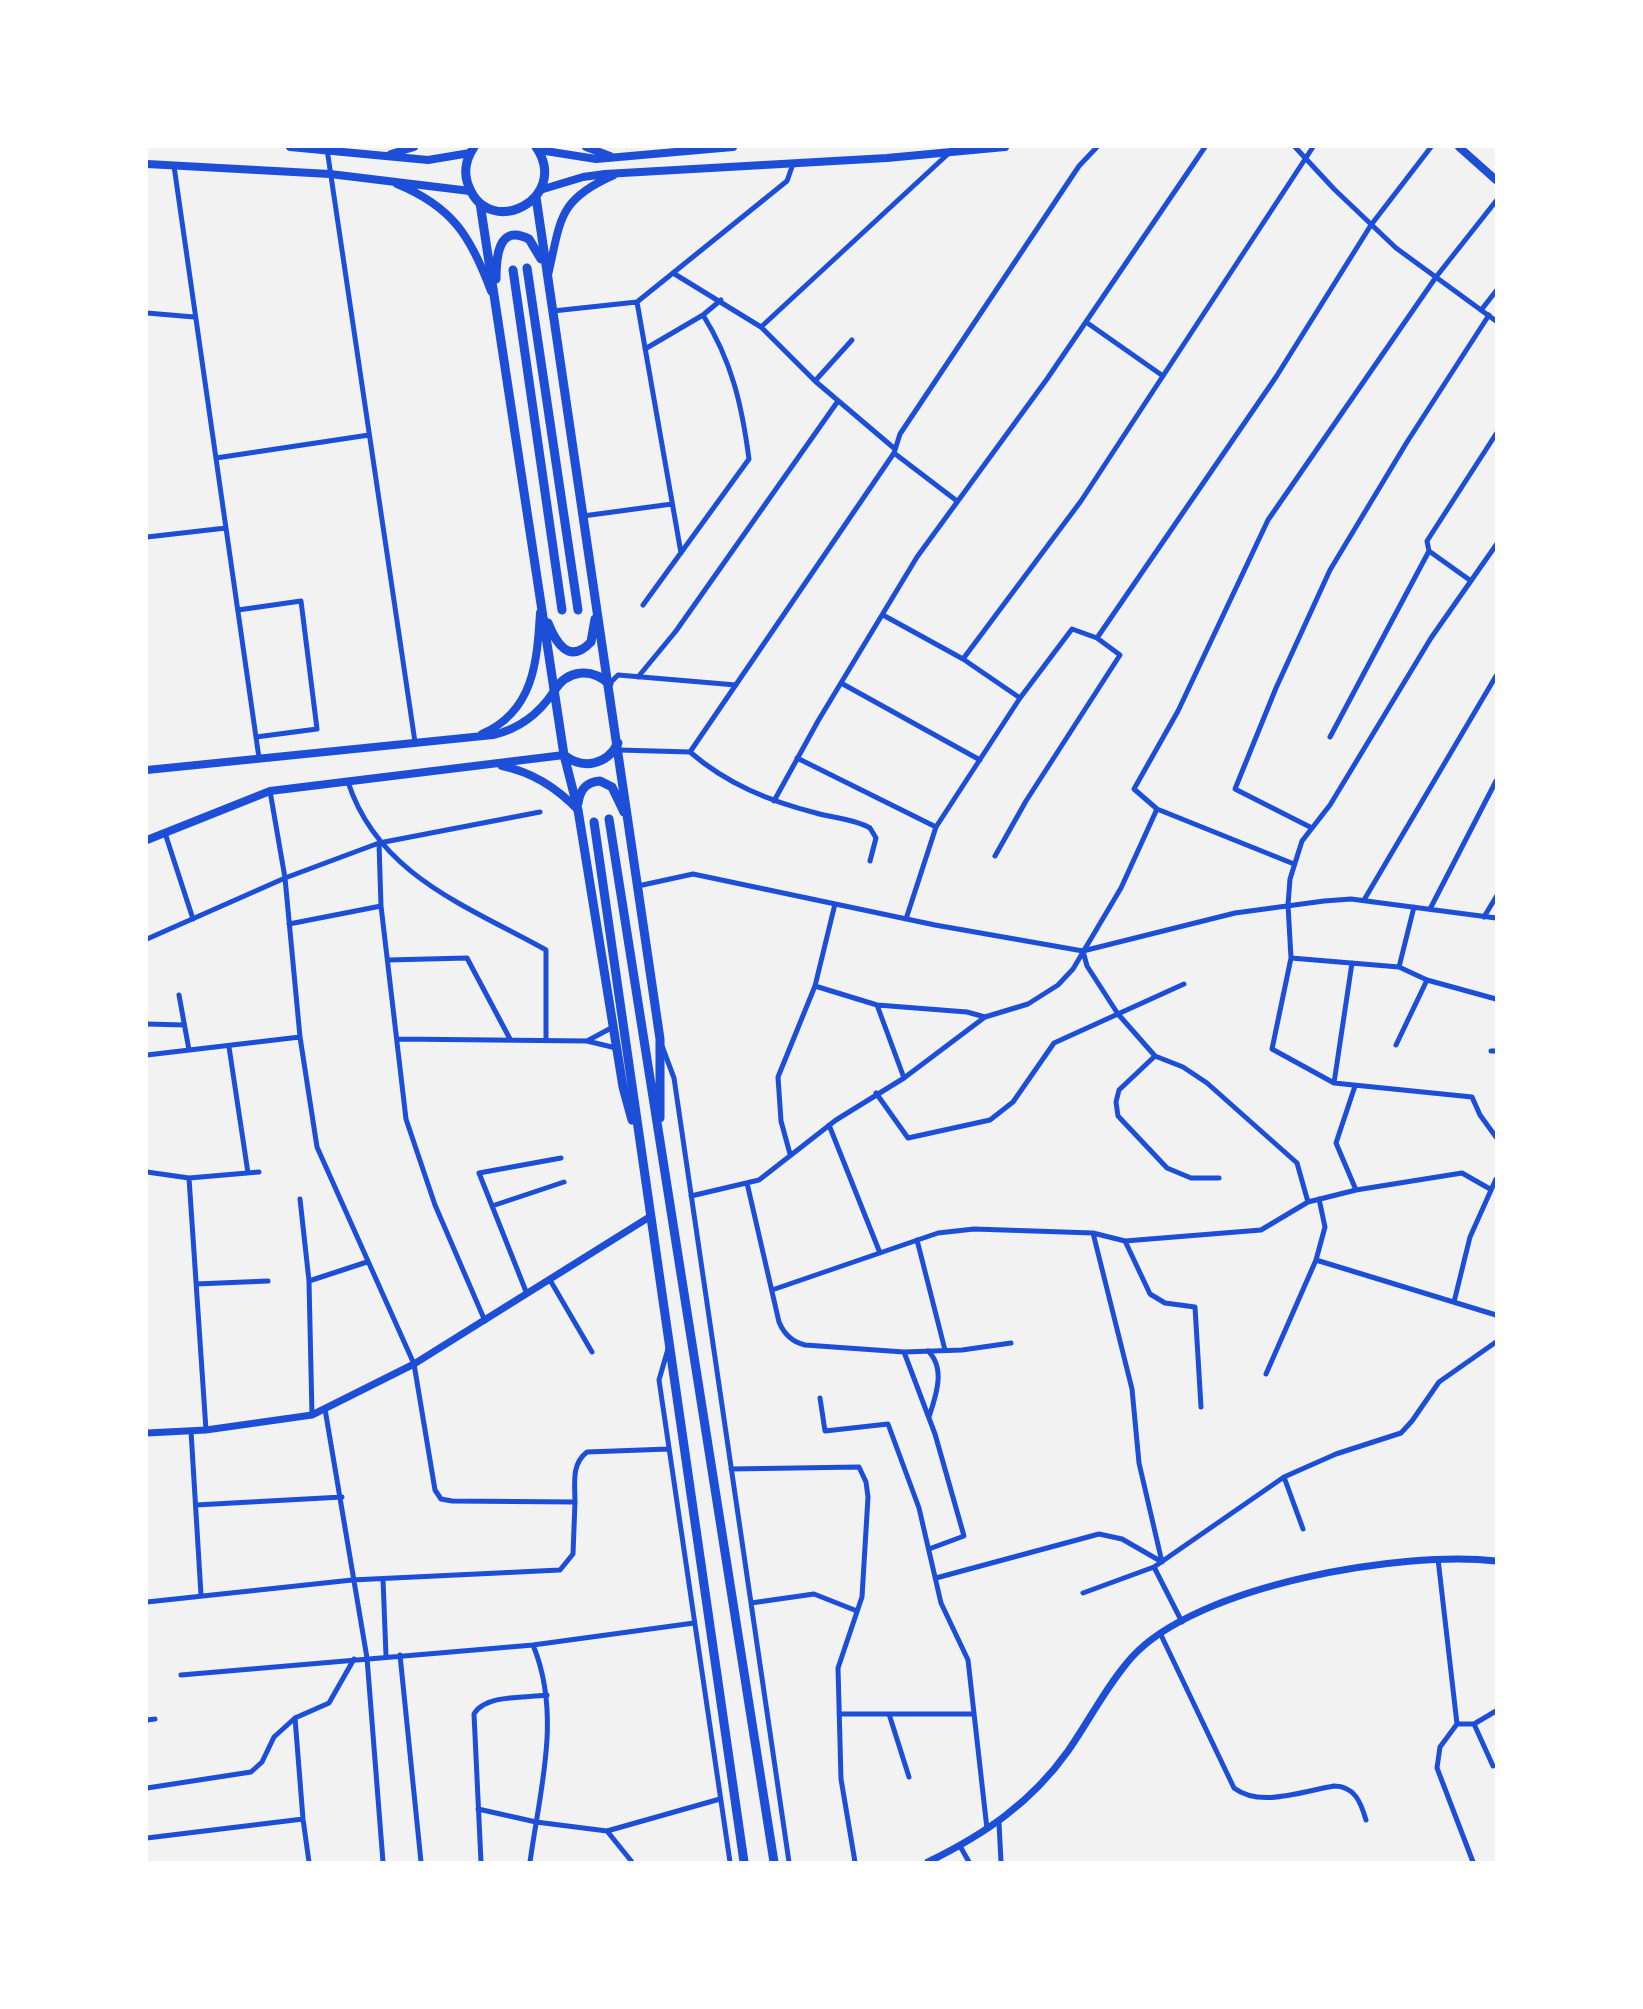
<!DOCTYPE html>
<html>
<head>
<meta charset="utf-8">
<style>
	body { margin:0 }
	#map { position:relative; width:1643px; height:2009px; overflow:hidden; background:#f2f2f2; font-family:"Nunito Sans",sans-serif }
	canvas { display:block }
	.frame { position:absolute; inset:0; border:148px solid #fff; pointer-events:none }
</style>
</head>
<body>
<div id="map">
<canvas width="1643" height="2009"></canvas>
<div class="frame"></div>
</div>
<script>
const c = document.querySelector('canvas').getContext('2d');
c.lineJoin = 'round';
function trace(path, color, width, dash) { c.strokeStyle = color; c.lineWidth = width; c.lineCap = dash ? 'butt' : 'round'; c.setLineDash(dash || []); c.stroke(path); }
trace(new Path2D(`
	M1295,147L1334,189L1396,248L1496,321
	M327,149L415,742
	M174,166L259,758
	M673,273L761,327L815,381L895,449
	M637,302L681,553
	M1482,309L1496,291
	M553,311L637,302L787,181L793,164
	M147,313L194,317
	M1086,322L1163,376
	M761,327L949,153
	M645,349L703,315L721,300
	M815,381L852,340
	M894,453L957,501
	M216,458L369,435
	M583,516L672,504
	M147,537L226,528
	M1496,545L1431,638L1330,805L1302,841L1290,879L1288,905L1291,958L1272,1049L1334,1083L1472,1097L1480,1115L1496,1137
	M1471,581L1429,551L1427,541L1496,434
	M643,605L749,459C742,406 732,361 703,315
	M238,610L301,601L317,729L256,737
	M883,615L963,659L1020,698
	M1097,638L1276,377L1371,225L1431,147
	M963,659L1081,501L1313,147
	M638,677L676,631L838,401
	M841,683L980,760
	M609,684L618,675L736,685
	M1330,737L1429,551
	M619,750L690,752L894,453L900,434L1079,166L1097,147
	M690,752C727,784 769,801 816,813C833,818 855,819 870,828L876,838L870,861
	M797,758L936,827
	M348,782C378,875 467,906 546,950V1040
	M774,801L818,721L917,557L1047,379L1205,147
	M1310,827L1235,789L1276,688L1330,570L1407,442L1489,315
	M165,833L193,919
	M379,843L381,906L406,1119L435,1205L485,1321
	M1294,864L1157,809L1134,789L1178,711L1268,520L1436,277L1496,201
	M638,886L693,874L935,925L1083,951L1235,913L1324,901L1351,899L1496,918
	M1364,900L1496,676
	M1430,909L1496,781
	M1484,917L1496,897
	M906,919L936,827L1020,698L1072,629L1097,638L1120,655L1026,801L995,856
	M289,924L381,906
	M147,939L285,878L379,843L540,812
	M1083,951L1087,966L1118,1014L1155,1056L1183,1067L1207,1083L1297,1163L1308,1202
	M1291,958L1399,967L1427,980L1496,999
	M388,960L467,958L510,1039
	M1399,967L1414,907
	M815,986L877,1005L967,1012L985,1017
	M179,995L189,1050
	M877,1005L904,1078
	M147,1024L184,1025
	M397,1039L587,1041L616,1048
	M587,1041L613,1027
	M1396,1045L1427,980
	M662,1046L674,1078L789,1862
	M229,1047L248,1173
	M1491,1051H1496
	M147,1055L300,1037
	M1155,1056L1119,1090L1116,1102L1118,1116L1167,1168L1191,1178H1219
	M1334,1083L1352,963
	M1355,1086L1336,1143L1356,1190
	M876,1093L908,1138L990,1120L1013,1102L1054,1043L1184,984
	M829,1125L880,1253
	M790,1154L781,1121L778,1077L815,986L835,904
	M147,1172L189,1178L206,1430
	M189,1178L259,1172
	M747,1183L779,1322C784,1334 792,1342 805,1345L904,1352L962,1350L1011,1343
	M691,1196L759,1180L836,1120L904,1078L985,1017L1028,1004L1058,985L1073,969L1121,888L1157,809
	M300,1199L309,1281L312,1415
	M492,1206L564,1182
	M1093,1233L1132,1389L1139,1463L1162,1562
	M917,1240L945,1350
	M1125,1241L1261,1230L1308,1202L1356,1190L1462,1173L1490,1189
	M1316,1260L1496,1315
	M550,1280L592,1352
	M309,1281L367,1262
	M196,1284L268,1281
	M772,1290L938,1233L974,1229L1093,1233L1125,1241L1150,1294L1165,1303L1195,1307L1201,1407
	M527,1294L479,1173L561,1158
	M1454,1302L1470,1237L1496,1179
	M668,1349L659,1380L730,1862
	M928,1351C946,1368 936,1396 929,1417
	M904,1352L935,1434L964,1536L929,1549
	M1266,1374L1316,1260L1325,1227L1319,1199
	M820,1398L825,1431L888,1424L919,1508L941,1603L968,1660L987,1829
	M325,1409L367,1658L383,1862
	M191,1431L201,1595
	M731,1469L859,1467L866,1482L868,1497L862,1597L838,1668L841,1779L855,1862
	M1284,1477L1303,1529
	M575,1502C575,1484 571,1464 587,1452L669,1449
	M196,1505L342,1497
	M1438,1559L1457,1724L1440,1747L1437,1768L1473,1862
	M1154,1567L1182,1622
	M936,1578L1099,1534L1122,1539L1162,1562
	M383,1579L386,1656
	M1083,1593L1154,1567L1284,1477L1336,1454L1401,1433L1412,1421L1439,1382L1496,1342
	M147,1602L352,1580L560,1570L573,1554L575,1502L452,1501L441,1499L435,1490L414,1364L317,1147L300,1037L285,878L270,791
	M751,1603L814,1594L857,1611
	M1161,1635L1234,1788C1260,1808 1304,1791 1334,1786C1355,1786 1361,1803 1366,1820
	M400,1655L421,1862
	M181,1675L533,1645L694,1623
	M839,1714H974
	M889,1714L909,1777
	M147,1720L155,1719
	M1457,1724H1474L1496,1711
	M1474,1724L1493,1766
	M147,1788L251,1772L262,1762L274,1737L295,1718
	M478,1809L536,1822L607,1831L720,1799
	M999,1823L1001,1862
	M607,1831L632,1862
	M147,1838L303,1819
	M960,1846L969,1862
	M309,1862L303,1819L295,1718L329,1703L354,1659
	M481,1862L474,1714C485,1694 527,1698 547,1695
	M530,1862C540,1789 562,1715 533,1645`), '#1d4ed8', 5);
trace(new Path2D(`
	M147,1433L206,1430L312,1415L414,1364L651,1216
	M928,1862C985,1834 1031,1803 1068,1751C1089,1721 1107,1685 1132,1657C1197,1585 1403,1550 1496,1561`), '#1d4ed8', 7);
trace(new Path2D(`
	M1459,147L1496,180`), '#1d4ed8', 8);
trace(new Path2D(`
	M290,147L428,160L470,153
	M586,147L610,156
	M539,150L596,159L733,147
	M391,154L414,147
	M147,164L330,174L470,191
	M397,184C453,207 471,237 491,291
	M540,190L583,177L605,174L887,158L1005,147
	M548,275C561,220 557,200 614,175
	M482,734C534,711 537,662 540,613
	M502,766C532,772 557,788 578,810
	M147,770L493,735C519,729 539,714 554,691
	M147,840L270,791L564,755`), '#1d4ed8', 8);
trace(new Path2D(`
	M474,147C466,159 463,173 469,187C490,240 571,198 536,147
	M536,197L660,1039V1118
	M480,203L564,755L578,810L623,1087L632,1120
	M527,268L578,610
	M513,270L562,610
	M496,279C496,258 498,223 529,239L541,259
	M548,623C556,643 569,665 591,642L595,619
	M554,691C567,670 591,667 609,684
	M564,755C583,770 607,765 618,743
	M578,803C580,790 586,782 600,781L612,787L624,812
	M609,819L774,1862
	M594,822L744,1862`), '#1d4ed8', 9);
</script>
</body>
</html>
